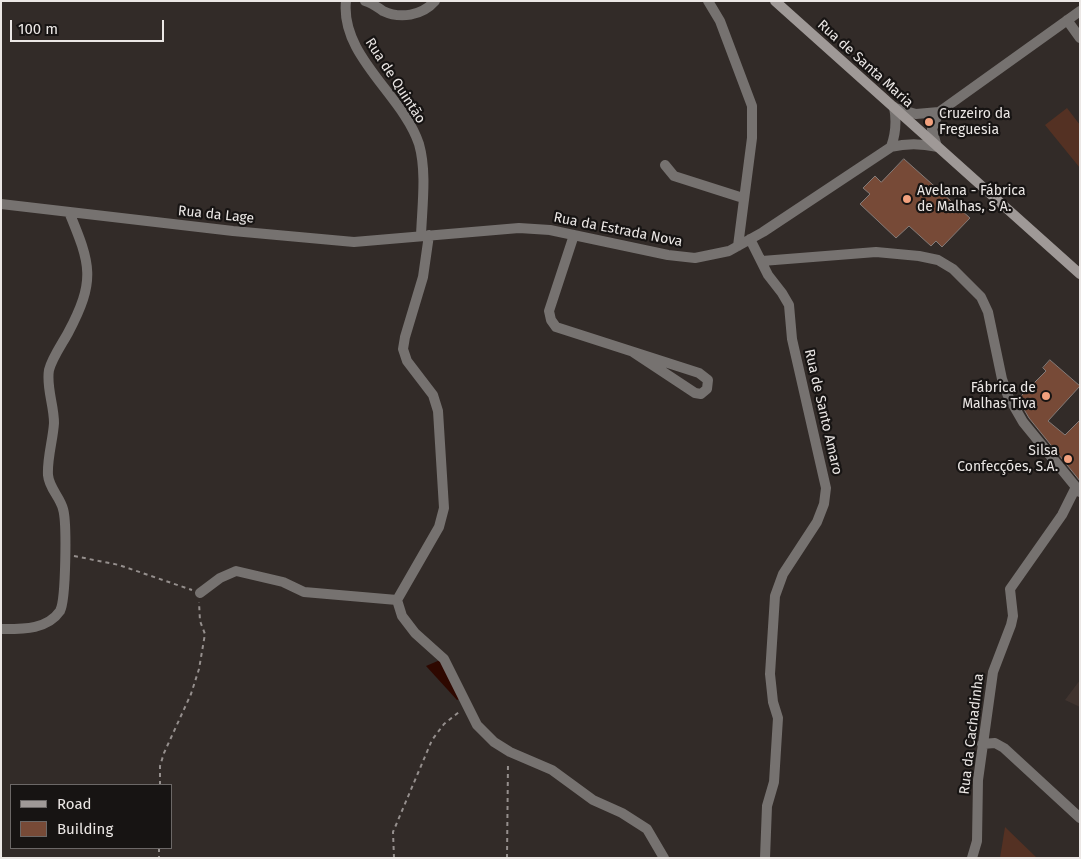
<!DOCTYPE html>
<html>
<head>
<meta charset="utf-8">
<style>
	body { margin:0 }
	#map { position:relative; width:1081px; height:859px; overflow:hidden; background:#322b28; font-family:"Fira Sans",sans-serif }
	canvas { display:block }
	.frame { position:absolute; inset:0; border:2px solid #ebe7e5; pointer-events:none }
	.legend { position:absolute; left:10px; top:784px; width:162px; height:65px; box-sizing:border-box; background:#171413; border:1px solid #6c6867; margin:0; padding:6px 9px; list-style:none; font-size:15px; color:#ebe7e5 }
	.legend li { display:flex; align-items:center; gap:10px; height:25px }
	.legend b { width:25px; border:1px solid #6c6867 }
	.scale { position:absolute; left:10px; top:20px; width:154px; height:22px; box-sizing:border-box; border:2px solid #ebe7e5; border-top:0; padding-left:6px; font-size:15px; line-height:18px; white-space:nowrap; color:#ebe7e5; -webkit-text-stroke:4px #171413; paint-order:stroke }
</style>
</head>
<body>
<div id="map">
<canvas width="1081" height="859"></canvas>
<div class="frame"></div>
<ul class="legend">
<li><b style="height:6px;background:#9f9997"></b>Road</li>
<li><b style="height:14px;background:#774a37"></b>Building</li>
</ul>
<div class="scale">100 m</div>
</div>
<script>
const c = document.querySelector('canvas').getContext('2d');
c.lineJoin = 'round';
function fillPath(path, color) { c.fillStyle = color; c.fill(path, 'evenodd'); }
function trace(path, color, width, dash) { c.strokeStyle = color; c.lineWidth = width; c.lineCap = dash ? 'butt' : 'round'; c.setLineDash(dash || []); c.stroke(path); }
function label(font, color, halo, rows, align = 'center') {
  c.font = font + ' "Fira Sans",sans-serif'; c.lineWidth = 4.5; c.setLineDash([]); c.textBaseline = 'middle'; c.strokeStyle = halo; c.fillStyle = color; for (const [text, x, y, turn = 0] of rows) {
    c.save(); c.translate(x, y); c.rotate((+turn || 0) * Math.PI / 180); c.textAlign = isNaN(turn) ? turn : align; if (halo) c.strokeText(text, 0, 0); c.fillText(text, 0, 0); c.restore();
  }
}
fillPath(new Path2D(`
	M1080,680V707L1065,700Z`), '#40342f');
fillPath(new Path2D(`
	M1067,108L1080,125V168L1045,125Z
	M1005,827L1037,858H1000Z`), '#543123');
fillPath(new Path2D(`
	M440,660L460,699L457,700L426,666Z`), '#2e0800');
const building = new Path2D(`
	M904,159L970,218L942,247L936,241L931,246L909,226L896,238L860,204L870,194L863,188L875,176L881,182Z
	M1050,360L1080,386L1048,421L1065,435L1080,420V481L1029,418L1018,399L1046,371L1043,368Z`);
fillPath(building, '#774a37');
trace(building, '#847b78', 1);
trace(new Path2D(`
	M74,556L119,565L192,590
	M160,785V766L164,753L191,694L199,669L205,634L200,621L199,602
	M159,848V858
	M394,858L393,832L432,740L444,724L459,712
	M507,858L508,762`), '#958f8d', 2, [4, 4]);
trace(new Path2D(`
	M346,1C340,56 403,95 419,144C427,172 422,207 421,236
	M365,1C372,3 377,7 383,11C400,19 422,16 435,1
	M708,1L720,21L752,106V138L738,246
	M1067,20L1080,38
	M895,108L916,114L939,112
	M891,147C896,133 897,122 894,107
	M937,147L932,129L939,112L1080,11
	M665,165L674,176L743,198
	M1,204L233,231L354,242L519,228L550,230L668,255L695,258L729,251L763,232L891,147C907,143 920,143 937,147
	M429,235L423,277L405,337L403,349L407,361L433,395L438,411L444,508L439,527L397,600L402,616L415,633L444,659L477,725L494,742L510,752L552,770L593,800L622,813L647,829L664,858
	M574,235L549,311L551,320L556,327L699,373L708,380L707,389L701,394L695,393L633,352
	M750,239L768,275L782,293L789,305L792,339L826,488L824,504L817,522L783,574L775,596L770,674L773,702L778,718L774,782L767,806L765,858
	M762,261L876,252L919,256L938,260L953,269L981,297L988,312L1002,379L1008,396L1023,422L1080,492
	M200,593L220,578L236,571L283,582L304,592L397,600
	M1,629C22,629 47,630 60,611C66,600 67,522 63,509C60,497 49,488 48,475C47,458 53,440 54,423C54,405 46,387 49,370C52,358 62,344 68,333C96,280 91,265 69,212
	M982,744L995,743L1004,748L1080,818
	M972,858L977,841L978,780L993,672L1011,625L1013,616L1010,589L1062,515L1076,487`), '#767270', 10);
trace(new Path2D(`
	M775,1L1080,274`), '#9f9997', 10);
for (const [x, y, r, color] of [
	[929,122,5,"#f2a17e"],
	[907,199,5,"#f2a17e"],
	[1046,396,5,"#f2a17e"],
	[1068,459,5,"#f2a17e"]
]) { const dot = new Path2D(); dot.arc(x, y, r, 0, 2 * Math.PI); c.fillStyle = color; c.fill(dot); trace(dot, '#171413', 2); }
label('14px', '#ebe7e5', '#171413', [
	["Rua de Santa Maria",865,64,42],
	["Rua de Quintão",395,81,57],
	["Rua da Lage",216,215,6],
	["Rua da Estrada Nova",618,230,11],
	["Rua de Santo Amaro",823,412,77],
	["Rua da Cachadinha",972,734,-83]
]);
label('14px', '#ebe7e5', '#171413', [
	["Cruzeiro da",939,114],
	["Freguesia",939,130],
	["Avelana - Fábrica",917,191],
	["de Malhas, S A.",917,207],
	["Fábrica de",1036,388,"right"],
	["Malhas Tiva",1036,404,"right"],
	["Silsa",1058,451,"right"],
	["Confecções, S.A.",1058,467,"right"]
], 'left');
</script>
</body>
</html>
